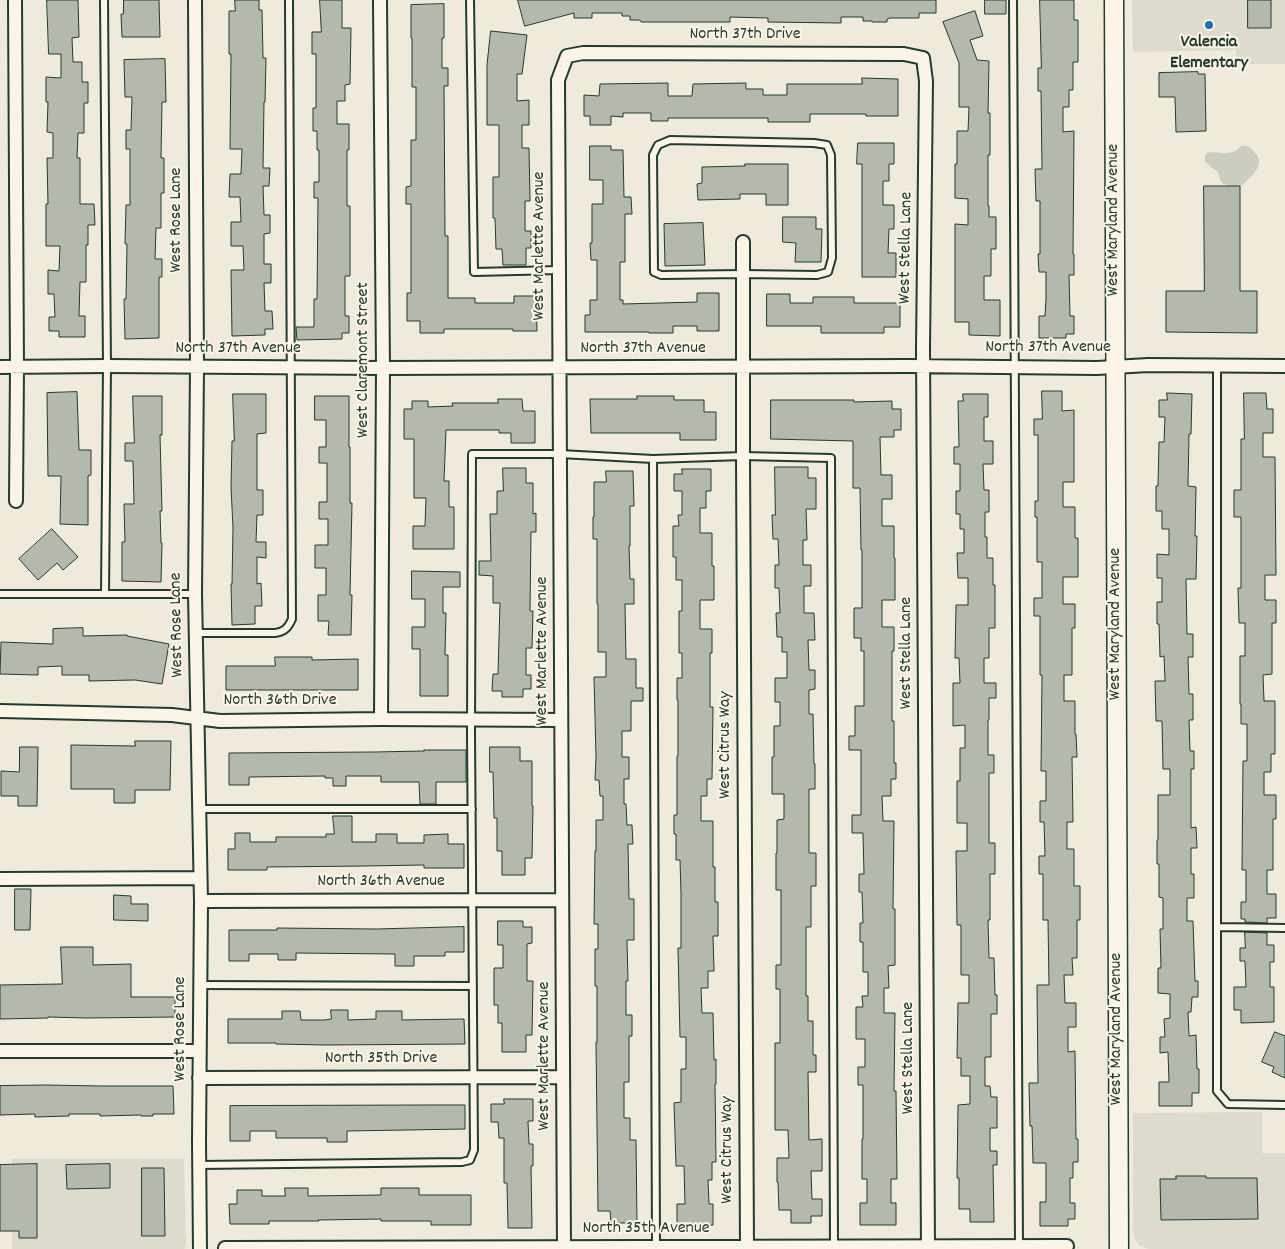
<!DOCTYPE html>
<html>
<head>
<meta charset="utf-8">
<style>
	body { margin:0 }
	canvas { display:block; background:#efeada }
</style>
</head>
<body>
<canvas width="1285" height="1249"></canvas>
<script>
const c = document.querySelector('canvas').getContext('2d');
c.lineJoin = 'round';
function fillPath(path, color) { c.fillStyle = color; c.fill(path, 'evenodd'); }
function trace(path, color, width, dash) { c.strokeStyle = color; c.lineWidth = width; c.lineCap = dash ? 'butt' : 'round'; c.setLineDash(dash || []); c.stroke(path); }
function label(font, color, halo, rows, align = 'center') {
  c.font = font + ' Dekko,sans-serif'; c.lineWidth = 4; c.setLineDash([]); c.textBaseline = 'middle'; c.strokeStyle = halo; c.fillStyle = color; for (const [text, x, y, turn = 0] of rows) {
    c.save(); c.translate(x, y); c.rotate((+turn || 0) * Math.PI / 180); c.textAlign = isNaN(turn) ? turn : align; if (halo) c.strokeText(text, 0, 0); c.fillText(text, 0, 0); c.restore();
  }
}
fillPath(new Path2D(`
	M1132,0H1285V64H1237L1236,50L1133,52Z
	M1262,1112V1153H1285V1249H1149L1140,1246L1135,1240L1133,1232V1113Z
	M12,1159H184L186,1246L184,1249H12Z`), '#dedbcc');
fillPath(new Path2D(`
	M1241,146C1248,145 1251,149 1255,153C1267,164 1250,178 1241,186H1229L1222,183L1220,180L1218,172L1205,162V155L1208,152C1220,152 1232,157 1241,146Z`), '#cccdbf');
const building = new Path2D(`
	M47,0H78L79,37L72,38L73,62H82V82H88V103H84V133H78L77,158H80V204H94L95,225H88V245H86V282H80L79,316H85V337H59V331H49V317H55L54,294H48V270L59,271L60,246H46V204H48L47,158H53V133L47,132L48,102H46V77L61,78V54H49Z
	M124,0H159L160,37H122L121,14H123Z
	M235,0H259V10H262L263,58H266L265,102H264L263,168H270L269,186H263L264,215H270V233L264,234V264H271V283H264L265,311H272L273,329H265V335L232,336L231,270H244L243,246H231V222H241L240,197H229L230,174H241L242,149H230L231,54H229V11H235Z
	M320,0H342V28H351L350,84L345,85V101H337V124H349V150H347V206H350V276H345V316H349V333H342V339L297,340L296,327H314V299H317L318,198H314V182H319V150H317V131H313V108H316V54H312V32H321Z
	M518,0H936V13H919V18H890L887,19V22H872V21H863V17H841V23L768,22V18L730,17V22H641V21L639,20H630V16H622V13H592V18H574V13L525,26Z
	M985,0H1006V14H985Z
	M1040,0H1074V20H1078V62H1073V90H1069V107H1063V132L1074,131L1073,254H1074V275H1069L1070,316H1074V334H1066V338H1039V316H1045L1046,299V272H1039L1038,254H1040V201H1036L1035,169H1042L1041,91H1038V68H1041Z
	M1248,0H1271V28H1248Z
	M444,4V38H442V68H448V86H444L445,236H448V298H475V303H514V296H536L537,331H513V329H444V333H420V321H407V293H411V204H406V187L411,186V140H416V87H412V38H411V5Z
	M975,11L983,36L970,40L977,60L989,61L988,113H990V155H988V206H989V217H996V249H991V276H984V300H1000V336L969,335V322H955V224L968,225V199L955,198V164H957V131H968L969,107H959V63L943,22Z
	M491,31L527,35L522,74H517V101L529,100V125H522V148H529L530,201H525V231H531V248H526V265H503L502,249H496L495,218H493V177H499V125H487V65Z
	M165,59L166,102H162L161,158H164V193H161V228H156L155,259H162V277H159V338L125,339L124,299H126L127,244H125L126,205H130V149H126V130H131L132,97H125L124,60Z
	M1198,72V74H1205L1206,131L1176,132L1175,97H1159V73Z
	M862,78L898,79V116H866V114H810V122H768V118H668V121H651V113H623V117L611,116V125H590V116H584V95L599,96L600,84L668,83V96H692L693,84L746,83V89H763V95H787V84H862Z
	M858,143H894V164H889V181H883V205H894V229H889L888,253H896V277H862V164H857Z
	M590,146H611V150H623L624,197H631L632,214H625V262H620V300H623V304L697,302V293H719V331H697V326H673V333H649V332H585V315H590V300H597V260H591L590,243H592V204H603V180H590Z
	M745,164H788V205H766V194H740V199L698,200L697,184L702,183V167L745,166Z
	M1204,186H1240V291H1257V333L1166,332V291H1204Z
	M783,217H816V229H822L821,262H795L796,243L783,242Z
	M703,223L705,265L665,266L664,224Z
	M767,294H790V303H813V297H854V303H900V327H884V333H821V326H767Z
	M1042,391H1062V411L1074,410V482H1063V507H1075V538H1078V577H1063V604H1075V628H1072V675H1064V701H1075V734H1076L1077,757H1072L1073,822H1067V849H1074V886H1080V920H1077V958H1072L1073,975H1064L1065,1003H1076V1027H1068V1052L1075,1051L1076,1139H1078V1162H1073V1178H1070V1203H1075V1219H1068V1226H1040V1202H1046V1163H1033L1032,1126H1030L1029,1083H1038L1037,985H1049L1048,920H1043V874H1039V856H1045L1044,822H1040V801H1046V771H1041L1042,675H1040V616H1034V598H1042V562H1037V517H1035V501H1038V435H1034V419H1042Z
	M77,392L79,450H91V475L88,476V525L60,524L61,476H48L47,393Z
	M1167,393L1192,394L1191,434H1189L1188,486L1196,487L1195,536H1197L1196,579H1186L1187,634H1193V657H1188L1189,694H1193V720H1189L1190,751H1194V769H1191V828L1196,827L1197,848H1191V874H1194V898H1187V921H1193L1195,981H1198V997H1192L1191,1012H1188L1189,1036L1196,1035L1197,1069H1199V1093H1192V1106H1159V1082H1169L1168,1052L1160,1053V1037H1165L1164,1019L1170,1018V994L1158,993V968H1161L1160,929H1163V898L1159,897V864H1157V840H1158V795H1170V769H1163L1162,721H1156L1155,681H1165L1164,656L1160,657L1159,624H1157V602H1162V578H1157V554L1169,555V529H1162V511H1156V486H1158L1159,442H1164L1165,417H1159V400H1167Z
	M1244,393H1266L1267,409H1273V433H1263V457H1275L1276,575H1265V600H1276V623H1272V674L1263,675L1264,701H1275V754H1271V772H1264V795H1276V819H1273V870H1267V894H1276V918H1267V923L1245,922V919H1241V902H1246V870H1242L1243,761H1247V724H1241V704H1240V656H1245V623H1239L1238,588H1241V517H1234V490H1241V439H1244Z
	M233,394H266V433L257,434V490H263V515H257L256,542H266V558L257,557V584L261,583L262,606H255V624L232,625L231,584H232L233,528L231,487L232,441H234Z
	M963,394H988V417H984V441H993V464H983L984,490H989V512H985V537H987V558H993V585H995V628H989V658H984V683H996V698H989V720H988V755H994V773H989V843H995V874H990V920H988L989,958H994L995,995H997V1014H991V1057H985V1086H990L991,1097H997V1128H990V1151H997V1165H993L994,1222H970V1209H959V1178H957L958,1105L970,1104V1076H961V1058H957L958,1003H969V975H961V925H957L956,851H967V823H957V781H960V748H965V725L953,726V683H960L959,658H955L956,605H968V578H958L957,553H964V529H960V514H956V491H960V464H954V447H959L958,401H963Z
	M133,396H162V435H160L162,511H160L161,543H162L161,582L122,581V542H125L124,504H134L133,461H125V443H134Z
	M315,396H349V447H350V503H352L350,595H352L351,635H328L329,621H318V595H326V568H315V545H328V519H319V502H327V463H319V447H326V420H315Z
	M637,396H674V400H704V412H716V440H680V433H591L590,399H637Z
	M498,399H522L523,411H535V443H511V433H499V430H446L444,481H449V507H454V549H413V526H425L426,498H414V439H404V409H412V401H428V407L453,406L452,403H498Z
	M771,400H854V402L892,401V409H901V430H894V437H880L881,475H892V499H882V526H894V558H895V600H882V627H894V651H892V721H894V763H896V779H891V796H882L883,821H894L893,909H895V965L888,966L889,988H884V1013H895L894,1091H896L897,1179H891V1203H896V1225H860V1203H867V1179H862V1139H863V1085H858V1067H865V1039H856V1007H863L862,996H868V972H863V942H860V923H863L862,892H859V874H864L863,833H852V815H861V750H849V736H855V706H864V651H861V638H854V608H862V550H861L860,488H853V441L771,439Z
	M775,467H808V478H816V509H806L807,540H803V565H811V586H804V613H814L815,640H808L809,670H815V689L809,690V714H813L814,764H815V789H809V853H816V886H811V927H806V996H808V1021H813V1055H816V1072H808L809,1140L822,1139V1171H811L812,1199H822V1216H811V1223H791V1210H779L778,1182H777V1158H789L788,1130H775V1043H780V989H776V965H781V890H776V853H777V820L784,819V794H772V757H774V726H780V702H775V678H787V652H782V637H777L776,613H780L779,588H775V565H779L778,539H773L772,515H775Z
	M503,468H526V483H533V514L536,513V532H531L530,611H533L532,648H526V675H531V689H523V697H502V691H492L493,674H498L500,603H493V576L479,575V561H491L490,514H497V491H503Z
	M682,469H711V491H706V508H700V533H712V566H714V600H700V629H712V653H710V707H713L712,779H707V796H701V821H713V867H715V902H718V936H713L714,971H708V988H701L702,1013H713L714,1060L716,1059V1084H715L716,1162H712V1180H708L709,1204H713V1225H677V1204H685L684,1166H676L674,1103L681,1102V1069H686V1037H680L678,948H681V893L680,860H676V834H674V815H677V756H678V700H677V678H682V653H679V611H682V580H676V557H673V526H679L678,515H682V491H674V474H682Z
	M606,471H633L634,506H630V546H629L630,579H634V604H625L626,659H636V688H643V701H631V731H622V757H629V779H624V804H626L627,825H632L633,844H628L629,899H634V940H627L628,981H626V1015H632V1036H629V1082H624V1118H630V1140H636L637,1223H611L610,1211H598L596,1042H597V986H595V949H598V924H594L595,851H596V820H603V796H600L599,780H595L596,757L594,677H606V652H598V604H597V539H593V517H594V482H606Z
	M52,529L78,557L63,570L57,563L38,580L19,559Z
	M412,571L460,572V587H443V613H446L445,655H448V696H420V649H412V627H425V599H412Z
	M83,628V636L127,635V636L169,644L162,684L135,680L89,681V675H62V666L38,667V675L0,674L1,642L53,644V629Z
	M275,657H312V660L358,659V690H226V666H275Z
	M135,741H171L170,790H135V803H114V789H71V745L135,746Z
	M20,747H38L37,806H18V796H1V771L19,772Z
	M490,747H520V761H532V806H533L532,858H525V875H502V851H497V818H494L493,772H490Z
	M424,750H466V782H436V804H420L419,782H381V776H346V786H333V778H325V776L249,777V785H229V753L374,752L424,751Z
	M333,816H352V842H376V834H397V843H424V835L448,834V844H464V868H424V865L365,866L267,867V870H228V849H235V833H250V842H276V837H326V834H334Z
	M15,889H31L30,930H15Z
	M114,895L131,896V904H148V921L114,920Z
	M498,921H523V927H532V943L527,944V981H533L532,1035H526V1052H502V1023H498V1005H494V968H503V945H498Z
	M464,927V952H445V956H414V966H395V954L296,953V960H278V954H249V961H229V930H277V928L376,929Z
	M1245,932L1267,933V945H1274V962H1270V987H1274V1022L1241,1023V1010H1234V987H1246L1245,961H1240V948H1245Z
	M61,947H93V965L131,964V997H175V1017L88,1018L48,1017V1018L0,1019V985L62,984Z
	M331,1010H348V1020L376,1019V1011H402V1020L464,1019L465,1044L326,1045L276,1044V1043H228V1019H282V1011H300L301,1020H325L331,1019Z
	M1275,1032L1285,1036V1078L1272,1072L1274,1067L1262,1062Z
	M47,1085L101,1086H173L174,1114H153V1116H141V1115L100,1116V1114H69V1116L35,1117V1114L0,1115V1086Z
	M504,1099H533V1121H528L529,1144H533V1166H531L532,1228H508L507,1183H504V1138H499L498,1122H491V1104H504Z
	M425,1105H465V1129L347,1131V1142H327V1138H276V1131H250V1141H230V1106Z
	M37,1164V1238H19V1231H0V1165Z
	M110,1164V1188L67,1189L66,1165Z
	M142,1168H164L165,1236H142Z
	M1176,1176H1206V1178H1257L1258,1219L1161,1220L1160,1179H1176Z
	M285,1188H308V1196L381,1195V1188H419V1195H471V1225H431V1221H381V1219L318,1220L319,1221H269V1224H230L229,1204H237V1190H262V1196H285Z`);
fillPath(building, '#b5b9ad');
trace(building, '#1f3d34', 1);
const lane = new Path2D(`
	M104,0L107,366L105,594
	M470,0L474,272L559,270
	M1013,0L1019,1246
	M670,140L814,143L827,145L831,155L832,258L828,272L817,275L743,274L661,275L654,272L653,155L658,145Z
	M1217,366V1091L1228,1104L1285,1105
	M653,459L656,1247
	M0,594H195
	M196,633H275C284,632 288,628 292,619L289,0
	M199,809H472
	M1218,927L1285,928
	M199,985L473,986
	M199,1165L462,1162L470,1160L474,1150L471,733L472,454H560L653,459L743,456L831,458L834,1247`);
const street = new Path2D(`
	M15,0L17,367L16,501
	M195,0L197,367L195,594L201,901L199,1141L200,1249
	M380,0L383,368L381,719
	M743,242V456L747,1247
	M0,367L107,366L383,368L907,366L1097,368L1148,365L1285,366
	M0,711L172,715L220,721L381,719L561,720
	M0,879L200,878
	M201,901L562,900
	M0,1051H199
	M199,1078L563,1077
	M564,1247L558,80L567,56L583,53L904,54L923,58L926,81L923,348L928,1249
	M225,1248L1067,1246`);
const secondary = new Path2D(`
	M1114,0L1119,1249`);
trace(lane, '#1f3d34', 10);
trace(street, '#1f3d34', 16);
trace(secondary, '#1f3d34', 21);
trace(lane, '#fcf5e5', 6);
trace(street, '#fcf5e5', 12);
trace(secondary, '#fcf5e5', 18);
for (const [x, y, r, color] of [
	[1209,25,5,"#1f6fb2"]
]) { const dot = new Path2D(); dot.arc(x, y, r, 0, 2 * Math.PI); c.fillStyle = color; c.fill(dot); trace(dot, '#fcf5e5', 2); }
label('18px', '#1f3d34', '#fcf5e5', [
	["North 37th Drive",745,36],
	["West Rose Lane",178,220,-90],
	["West Maryland Avenue",1115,220,-90],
	["West Marlette Avenue",541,246,-90],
	["West Stella Lane",907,248,-89],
	["North 37th Avenue",1048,349],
	["North 37th Avenue",238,350],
	["North 37th Avenue",643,350],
	["West Claremont Street",365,360,-90],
	["West Maryland Avenue",1117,624,-90],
	["West Rose Lane",178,625,-91],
	["West Marlette Avenue",544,651,-90],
	["West Stella Lane",908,653,-90],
	["North 36th Drive",280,702],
	["West Citrus Way",727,745,-90],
	["North 36th Avenue",381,883],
	["West Rose Lane",182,1029,-90],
	["West Maryland Avenue",1118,1029,-90],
	["West Marlette Avenue",546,1056,-90],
	["West Stella Lane",910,1058,-90],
	["North 35th Drive",381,1060],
	["West Citrus Way",729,1150,-90],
	["North 35th Avenue",646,1230]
]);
label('bold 18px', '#1f3d34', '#fcf5e5', [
	["Valencia",1209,44],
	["Elementary",1209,65]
]);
</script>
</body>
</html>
